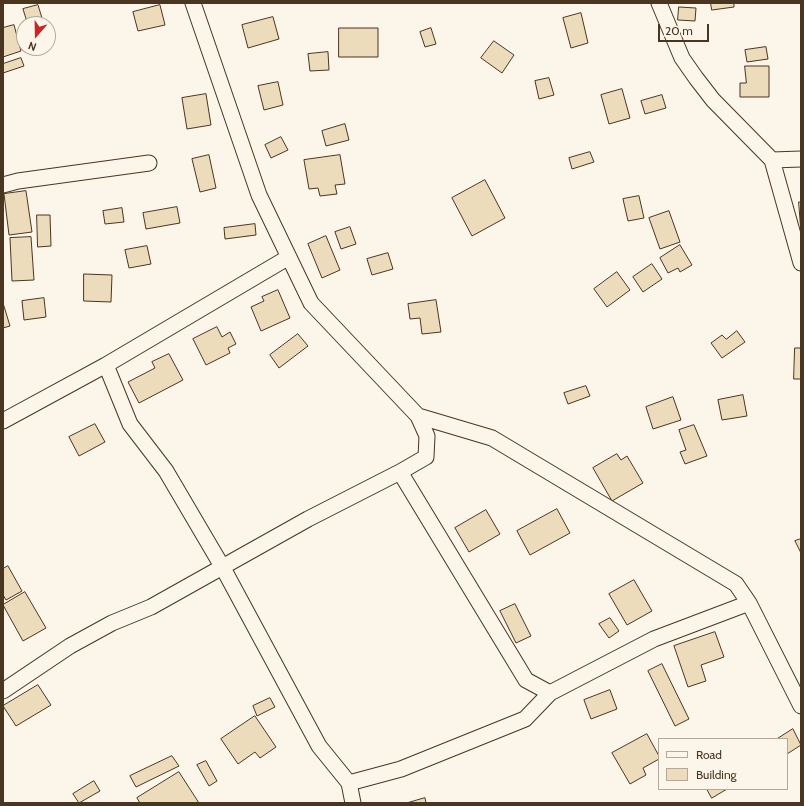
<!DOCTYPE html>
<html>
<head>
<meta charset="utf-8">
<style>
	body { margin:0 }
	#map { position:relative; width:804px; height:806px; overflow:hidden; background:#fbf6e9; font-family:Cabin,sans-serif }
	canvas { display:block }
	.frame { position:absolute; inset:0; border:4px solid #4a3520; pointer-events:none }
	.legend { position:absolute; left:658px; top:738px; width:130px; height:52px; box-sizing:border-box; background:#fbf6e9; border:1px solid #b4a999; margin:0; padding:5px 7px; list-style:none; font-size:12px; color:#4a3520 }
	.legend li { display:flex; align-items:center; gap:8px; height:20px }
	.legend b { width:20px; border:1px solid #b4a999 }
	.north { position:absolute; left:16px; top:16px; width:40px; height:40px; box-sizing:border-box; background:#fbf6e9; border:1px solid #b4a999; border-radius:50%; rotate:200deg; font-size:11px; font-weight:700; line-height:16px; text-align:center; color:#4a3520 }
	.north::after { content:''; display:block; margin:auto; width:14px; height:18px; background:#c62828; clip-path:polygon(50% 0,100% 100%,50% 72%,0 100%) }
	.scale { position:absolute; left:658px; top:24px; width:51px; height:18px; box-sizing:border-box; border:2px solid #4a3520; border-top:0; padding-left:5px; font-size:12px; line-height:14px; white-space:nowrap; color:#4a3520; -webkit-text-stroke:3px #fbf6e9; paint-order:stroke }
</style>
</head>
<body>
<div id="map">
<canvas width="804" height="806"></canvas>
<div class="frame"></div>
<ul class="legend">
<li><b style="height:5px;background:#fbf6e9"></b>Road</li>
<li><b style="height:11px;background:#ecdcbc"></b>Building</li>
</ul>
<div class="north">N</div>
<div class="scale">20 m</div>
</div>
<script>
const c = document.querySelector('canvas').getContext('2d');
c.lineJoin = 'round';
function fillPath(path, color) { c.fillStyle = color; c.fill(path, 'evenodd'); }
function trace(path, color, width, dash) { c.strokeStyle = color; c.lineWidth = width; c.lineCap = dash ? 'butt' : 'round'; c.setLineDash(dash || []); c.stroke(path); }
const building = new Path2D(`
	M711,3H734V7L712,10Z
	M38,5L42,18L27,22L23,9Z
	M160,5L165,25L138,31L133,12Z
	M679,7L696,8L695,21L678,20Z
	M581,13L588,43L571,48L563,18Z
	M273,17L279,39L248,48L242,25Z
	M14,25L21,51L3,57V28Z
	M339,28H378V57H339Z
	M431,28L436,44L425,47L420,32Z
	M494,41L514,55L502,73L481,58Z
	M766,47L768,59L747,62L745,50Z
	M328,52L329,70L310,71L308,54Z
	M21,58L24,66L3,73V64Z
	M745,66H769V97H740V83H746Z
	M549,78L554,95L539,99L535,81Z
	M278,82L283,105L264,110L258,86Z
	M622,89L630,118L609,124L601,95Z
	M206,94L211,125L187,129L182,98Z
	M662,95L666,108L645,114L641,101Z
	M345,124L349,140L326,146L322,131Z
	M281,137L288,150L271,158L265,145Z
	M590,152L594,162L572,169L569,158Z
	M209,155L216,188L200,192L192,159Z
	M340,155L345,184L335,185L337,194L320,196L318,188L309,189L304,160Z
	M485,180L505,218L472,236L452,198Z
	M26,191L32,232L9,235L4,194Z
	M639,196L644,218L628,221L623,199Z
	M799,202H801V232Z
	M177,207L180,223L146,229L143,213Z
	M122,208L124,222L105,224L103,211Z
	M669,211L680,242L660,249L649,218Z
	M37,215H50L51,246L38,247Z
	M255,224L256,235L225,239L224,228Z
	M350,227L356,244L341,249L335,232Z
	M326,236L340,270L322,278L308,244Z
	M31,237L34,280L12,281L10,238Z
	M680,245L692,265L680,272L678,268L668,273L660,258Z
	M147,246L151,264L129,268L125,250Z
	M388,253L393,269L372,275L367,259Z
	M652,264L662,279L643,292L633,277Z
	M617,272L630,290L607,307L594,289Z
	M84,274L112,275L111,302L84,301Z
	M278,290L290,318L261,331L251,307L264,301L262,297Z
	M44,298L46,317L24,320L22,301Z
	M436,300L441,332L422,334L420,318L410,319L408,304Z
	M3,303L10,326L3,328Z
	M217,327L222,337L230,332L236,344L228,348L230,353L206,365L193,339Z
	M737,331L745,342L722,358L711,343L722,335L726,339Z
	M298,334L308,346L279,368L270,355Z
	M795,348H801V379H794Z
	M169,354L183,380L139,403L128,382L155,368L152,362Z
	M586,386L590,396L568,404L564,393Z
	M743,395L747,416L722,420L718,400Z
	M673,397L681,420L653,429L646,407Z
	M95,424L105,442L79,456L69,437Z
	M694,425L707,456L685,464L680,452L686,450L679,430Z
	M617,454L621,460L627,456L643,483L612,501L593,468Z
	M557,509L570,533L530,555L517,531Z
	M486,510L500,534L469,552L455,528Z
	M801,539V553L795,541Z
	M8,566L22,591L6,600L3,595V569Z
	M634,580L652,611L627,625L609,594Z
	M25,592L46,628L23,641L3,605Z
	M515,604L531,636L516,643L500,611Z
	M610,618L619,631L609,638L599,624Z
	M715,632L724,657L701,665L706,681L688,687L674,646Z
	M662,664L689,719L675,726L648,671Z
	M38,685L51,705L16,726L3,706Z
	M610,690L617,709L591,719L584,700Z
	M270,698L275,707L257,716L253,706Z
	M255,716L276,747L260,758L255,752L238,764L221,739Z
	M793,729L801,745L787,754V739H777Z
	M647,734L659,756V759L643,768L646,775L630,784L612,753Z
	M172,756L179,766L136,787L130,776Z
	M206,761L217,781L209,786L197,765Z
	M179,772L199,803H140L137,798Z
	M94,781L100,791L79,803L73,794Z
	M707,789H727L712,798Z
	M425,798L426,803H407Z`);
fillPath(building, '#ecdcbc');
trace(building, '#4a3520', 1);
const minor = new Path2D(`
	M659,3L682,58L696,78L713,100L772,160L801,263
	M772,160L801,159
	M3,185L18,181L149,163
	M106,365L130,424L166,471L223,568L319,746L349,783L353,803
	M418,416L492,438L736,584L749,603L801,706
	M3,421L106,365L289,257
	M400,472L526,680L550,693L654,639L749,603
	M3,691L70,646L112,623L151,607L308,519L400,472L426,457L427,436L418,416L311,303L259,195L193,3
	M349,783L401,769L525,719L550,693`);
trace(minor, '#4a3520', 17);
trace(minor, '#fbf6e9', 15);
</script>
</body>
</html>
